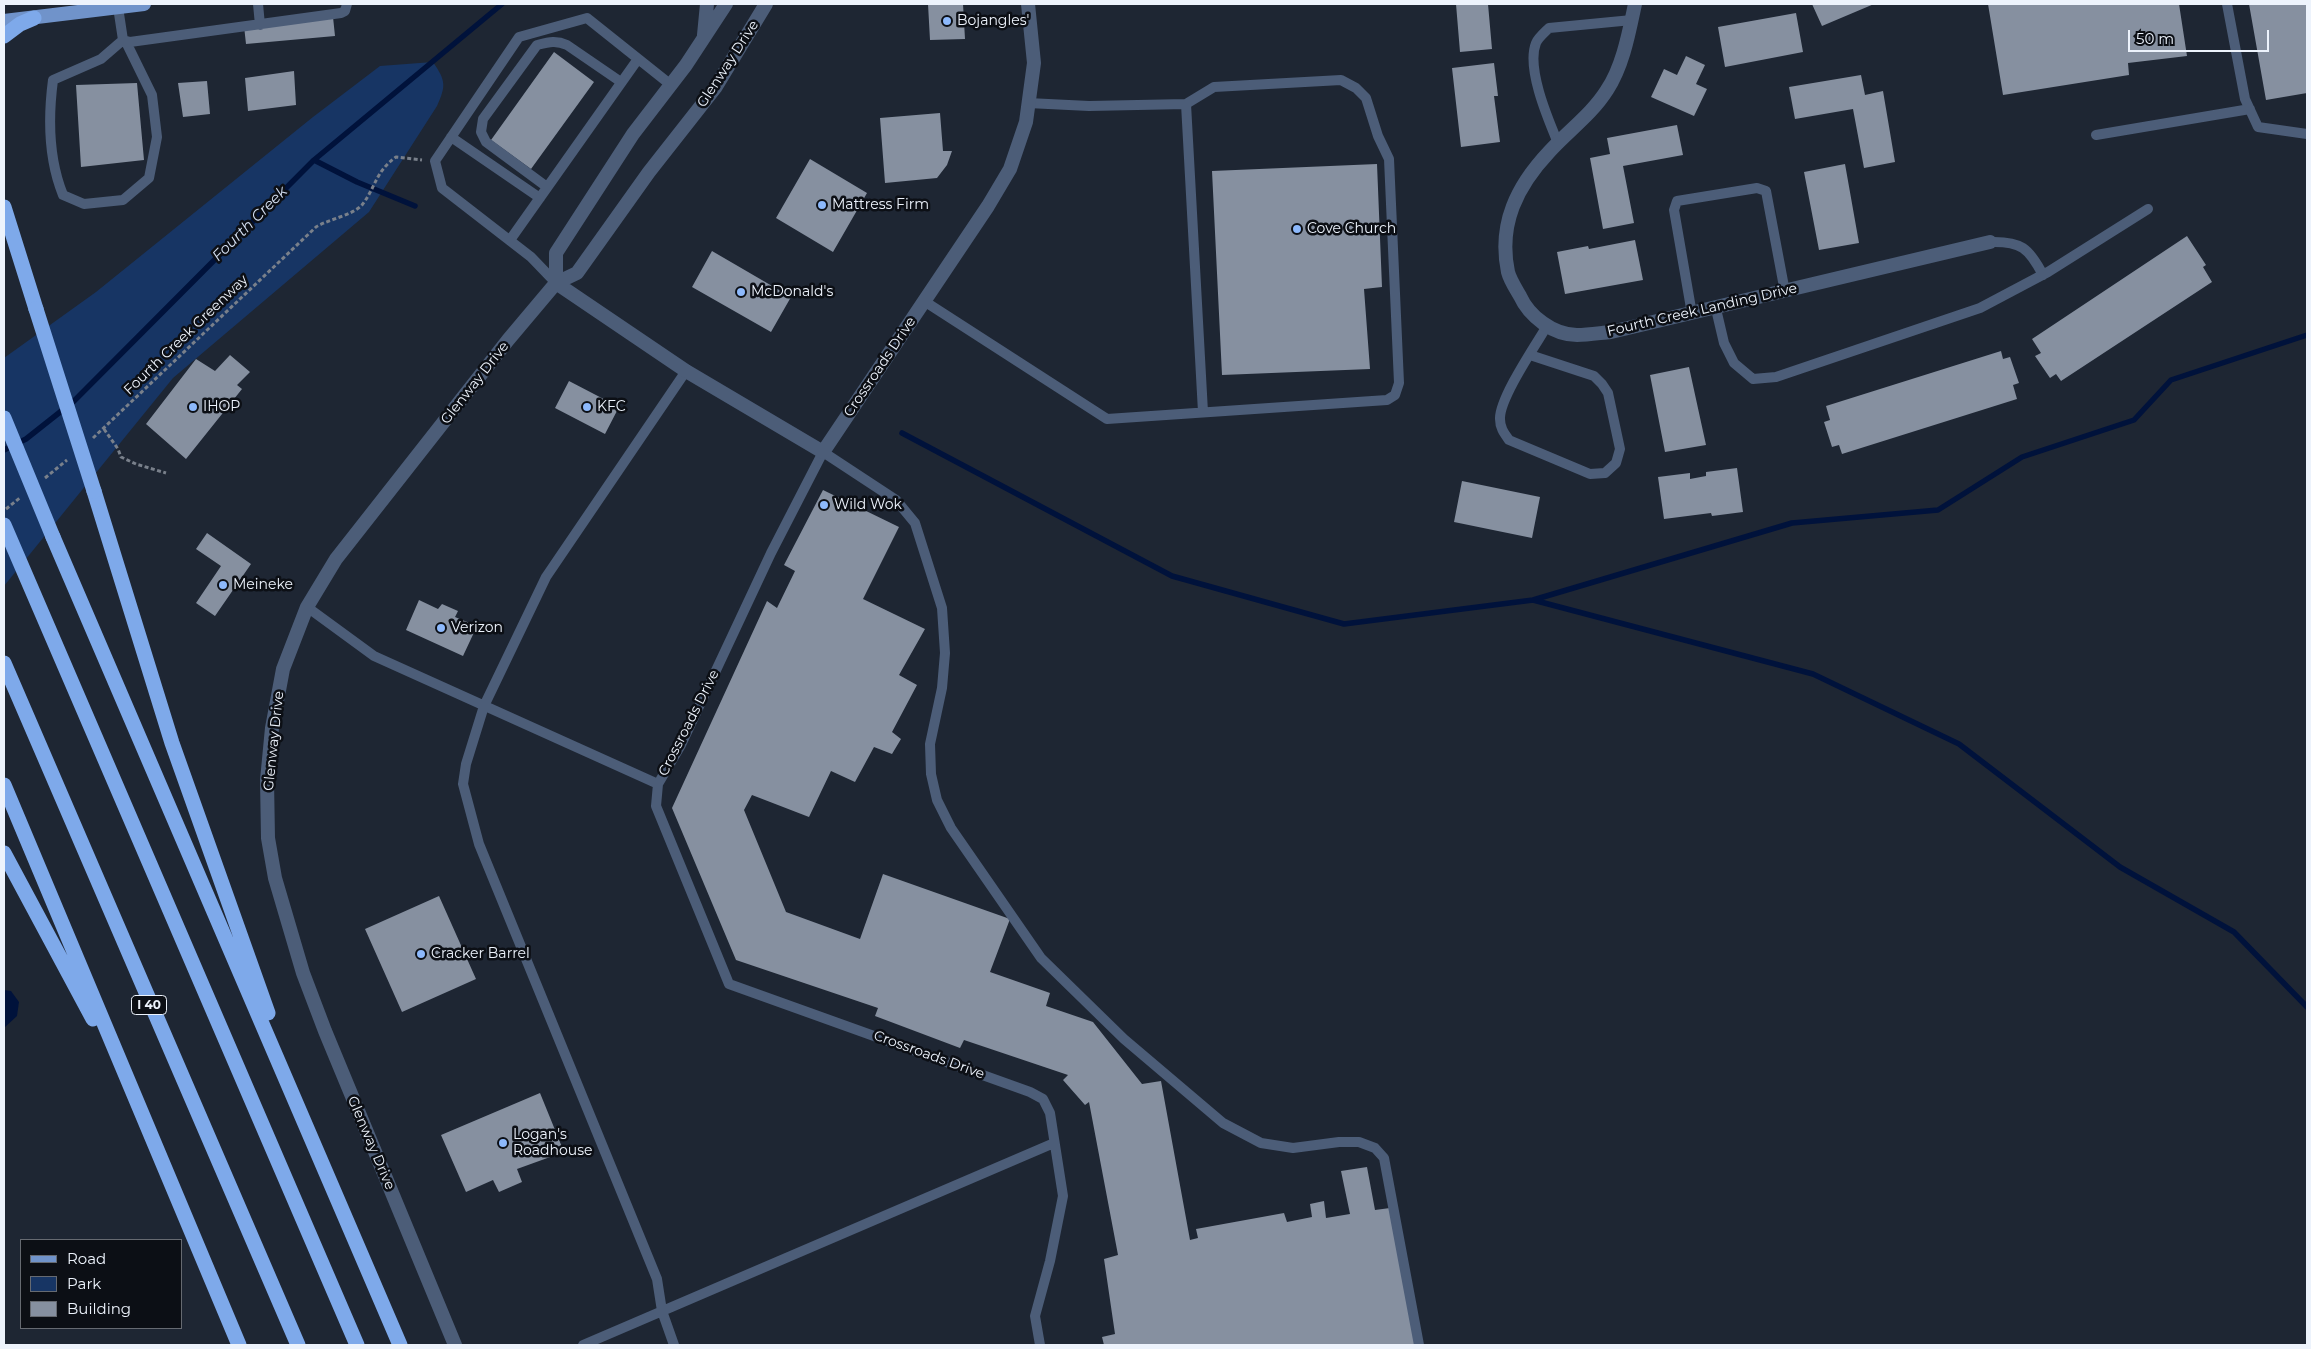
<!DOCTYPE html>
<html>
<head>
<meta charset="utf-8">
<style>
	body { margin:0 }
	#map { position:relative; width:2311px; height:1349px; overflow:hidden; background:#1e2633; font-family:Montserrat,sans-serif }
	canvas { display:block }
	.frame { position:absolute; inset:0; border:5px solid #edf3fc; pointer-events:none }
	.legend { position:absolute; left:20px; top:1239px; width:162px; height:90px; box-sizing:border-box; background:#0c0f15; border:1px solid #666a71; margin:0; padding:6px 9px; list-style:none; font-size:15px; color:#edf3fc }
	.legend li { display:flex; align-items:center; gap:10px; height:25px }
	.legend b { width:25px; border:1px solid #666a71 }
	.scale { position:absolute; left:2128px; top:30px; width:141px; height:22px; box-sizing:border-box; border:2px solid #edf3fc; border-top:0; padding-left:6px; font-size:15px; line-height:18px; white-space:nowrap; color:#edf3fc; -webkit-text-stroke:4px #0c0f15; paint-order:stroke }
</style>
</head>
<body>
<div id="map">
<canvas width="2311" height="1349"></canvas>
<div class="frame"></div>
<ul class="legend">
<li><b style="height:6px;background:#7093ca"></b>Road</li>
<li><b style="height:14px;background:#173564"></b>Park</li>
<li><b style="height:14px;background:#8690a0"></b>Building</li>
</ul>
<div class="scale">50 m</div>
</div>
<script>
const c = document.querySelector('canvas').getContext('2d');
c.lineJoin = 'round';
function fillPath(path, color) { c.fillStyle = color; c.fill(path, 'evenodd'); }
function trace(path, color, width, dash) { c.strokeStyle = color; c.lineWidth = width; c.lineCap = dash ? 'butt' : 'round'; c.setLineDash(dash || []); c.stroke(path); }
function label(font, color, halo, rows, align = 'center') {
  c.font = font + ' Montserrat,sans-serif'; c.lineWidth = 5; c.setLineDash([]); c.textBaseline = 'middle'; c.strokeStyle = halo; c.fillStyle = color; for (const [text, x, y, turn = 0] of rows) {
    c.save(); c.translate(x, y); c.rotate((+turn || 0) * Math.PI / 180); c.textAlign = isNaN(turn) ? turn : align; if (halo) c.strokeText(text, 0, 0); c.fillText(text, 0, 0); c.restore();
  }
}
fillPath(new Path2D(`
	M433,62C446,81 446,86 437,106L369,212L173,378L4,586V358L96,292L313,117L380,66Z`), '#173564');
fillPath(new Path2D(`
	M4,990L11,991L19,1002L17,1016L4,1028Z`), '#00123b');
trace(new Path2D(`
	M314,160L357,182L415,206
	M902,433L1172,576L1344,624L1533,600L1792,523L1938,510L2022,457L2134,420L2171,380L2307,335
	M4,450L26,439L74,401L314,160L502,4
	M1533,600L1813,674L1959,744L2120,867L2234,932L2307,1007`), '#00123b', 5.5);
fillPath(new Path2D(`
	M928,4H963L965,39L930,40Z
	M1456,4H1488L1492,49L1460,52Z
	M1812,4H1874L1822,26Z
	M1988,4H2179L2187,56L2128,63L2129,75L2003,95Z
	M2249,4H2307V93L2266,100Z
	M1796,13L1803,52L1725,67L1718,27Z
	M333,17L335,36L246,44L244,26Z
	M554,52L594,82L531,169L491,140Z
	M1686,56L1705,65L1696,84L1707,89L1694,116L1651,97L1664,69L1677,75Z
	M1494,63L1498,96H1494L1500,142L1461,147L1452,68Z
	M294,71L296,105L248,111L245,78Z
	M1861,75L1865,95L1883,91L1895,162L1864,168L1853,109L1795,119L1789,87Z
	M207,81L210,114L183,117L178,83Z
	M137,83L144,160L81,167L76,85Z
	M940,113L943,151H952L947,165L937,178L885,183L880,118Z
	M1677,125L1683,155L1623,166L1634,223L1603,229L1590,158L1610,154L1607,138Z
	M810,159L867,193L833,252L776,218Z
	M1377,164L1382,287L1364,289L1370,369L1222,375L1212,171Z
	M1845,164L1859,243L1819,250L1804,172Z
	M2187,236L2206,265L2203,267L2212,282L2061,381L2056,374L2050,378L2035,356L2041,353L2032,339Z
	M1635,240L1643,280L1565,294L1557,252L1588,246L1589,249Z
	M712,251L791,297L771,332L692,287Z
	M2001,351L2003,359L2010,357L2019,383L2013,385L2017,399L1842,454L1839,445L1832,447L1824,422L1830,420L1826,406Z
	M230,355L250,372L237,385L242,389L186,459L146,424L196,359L215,371Z
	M1689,367L1706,445L1665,452L1650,375Z
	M569,381L619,407L605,434L555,408Z
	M1737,468L1743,512L1712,516L1711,513L1664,519L1658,477L1690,473V479L1706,476V472Z
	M1462,481L1540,497L1532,538L1454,522Z
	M823,490L899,527L863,599L925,629L899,675L917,685L892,732L901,739L892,754L874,747L855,782L831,771L809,817L752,795L744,810L786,912L860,939L883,874L1010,919L990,972L1050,993L1046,1006L1093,1022L1142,1084L1161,1081L1190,1240L1198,1238L1196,1229L1284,1213L1287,1222L1312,1217L1310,1204L1324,1201L1326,1218L1350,1214L1341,1171L1367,1167L1375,1210L1390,1208L1415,1345H1104L1102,1337L1115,1334L1104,1259L1118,1255L1089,1102L1085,1105L1063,1080L1068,1075L964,1040L960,1048L875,1016L878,1008L736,960L672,808L767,601L777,608L795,571L784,565Z
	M207,533L251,564L215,616L196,603L221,566L196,549Z
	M419,600L438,609L442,604L458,611L455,617L477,626L463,656L406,630Z
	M439,896L476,979L402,1012L365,929Z
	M540,1093L564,1152L517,1169L522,1182L499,1192L493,1180L466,1192L441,1135Z`), '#8690a0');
trace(new Path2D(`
	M104,429L118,449L121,457L136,464L166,473
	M93,438L316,227C329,219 353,215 362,205C376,187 375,172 396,157L422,160
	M45,478L67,460
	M6,509L21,497`), '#79808b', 3, [4, 2.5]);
trace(new Path2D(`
	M258,4L260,25
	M2227,4L2245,99L2258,127L2307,134
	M118,7L123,40L130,42L341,13L345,11L347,4
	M123,40L101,59L53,80C48,118 48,158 63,195L84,204L123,200L149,178L157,137L152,95L126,42
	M1186,104L1203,412
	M2096,135L2250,109
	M451,137L540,198
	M1558,143C1548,119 1526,68 1536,43C1538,38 1545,32 1549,28L1632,20
	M547,187L486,142L481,132L483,119L537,45C549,42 556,40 567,45L621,82
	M510,240L638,59
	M1990,242C2021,241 2029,248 2043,275
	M556,283L531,257L442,188L435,161L519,37L587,18L671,85
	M924,301L1107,419L1387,400L1395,395L1399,383L1389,159L1378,136L1366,98L1356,88L1341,80L1214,87L1186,104L1089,106L1028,103
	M1716,309L1724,343L1734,363L1753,379L1776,377L1980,308L2048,272L2148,209
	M1692,314L1674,210L1677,201L1757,188L1766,191L1785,292
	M1530,355L1594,376L1602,384L1608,393L1620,449L1616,463L1605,473L1590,474L1509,440C1504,433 1500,428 1500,419C1499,399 1535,346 1547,326
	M307,607L374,656L658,784
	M583,1345L1054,1143
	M674,1345L662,1311L657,1279L479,844L463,784L466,764L484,706L546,577L686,371
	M1040,1345L1035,1316L1050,1261L1063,1196L1050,1113L1043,1099L1030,1092L729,984L656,806L658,784L681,745L771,553L823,452L896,500L915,523L942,608L945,653L942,688L930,744L931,774L937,800L951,828L1041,958L1124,1039L1223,1123L1261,1143L1293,1148L1339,1142H1359L1375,1148L1384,1158L1419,1345`), '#4c5d78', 10);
trace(new Path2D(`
	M1635,4C1629,32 1623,66 1607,90C1592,114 1568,131 1549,152C1517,186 1498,224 1508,272C1510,280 1516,289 1520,296C1529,316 1553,335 1577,335C1588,335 1600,333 1611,332L1990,242
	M704,35L707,4
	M556,283L686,371L823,452L988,206L1010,169L1026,122L1034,63L1028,4
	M556,283V253L633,134L686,65L726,4
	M455,1345L325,1031L303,973L275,878L268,838L267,780L272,728L283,669L307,607L336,559L508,340L556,283L577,273L649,172L715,88L766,4`), '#4c5d78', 14);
trace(new Path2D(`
	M4,21L144,4`), '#7093ca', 14);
trace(new Path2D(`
	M4,36L20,24L34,18
	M4,207L36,309
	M94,491L172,743L268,1013
	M4,525L357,1345
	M53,537L400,1345
	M4,663L298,1345
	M4,785L239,1345
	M4,853L93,1019`), '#7ea9ea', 15);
trace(new Path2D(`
	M36,309L94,491
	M4,418L53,537`), '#7ea9ea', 15);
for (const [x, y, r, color] of [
	[947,21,5,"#8db9fc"],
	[822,205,5,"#8db9fc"],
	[1297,229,5,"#8db9fc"],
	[741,292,5,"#8db9fc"],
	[193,407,5,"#8db9fc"],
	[587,407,5,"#8db9fc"],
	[824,505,5,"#8db9fc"],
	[223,585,5,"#8db9fc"],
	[441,628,5,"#8db9fc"],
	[421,954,5,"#8db9fc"],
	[503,1143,5,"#8db9fc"]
]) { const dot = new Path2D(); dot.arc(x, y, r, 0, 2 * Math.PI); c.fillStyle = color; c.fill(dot); trace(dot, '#0c0f15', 2); }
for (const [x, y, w] of [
	[149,1005,35]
]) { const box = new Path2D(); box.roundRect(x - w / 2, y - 9.5, w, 19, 4); c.fillStyle = '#0c0f15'; c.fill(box); trace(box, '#edf3fc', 1); }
label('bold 12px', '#edf3fc', null, [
	["I 40",149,1005]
]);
label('14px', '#edf3fc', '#0c0f15', [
	["Bojangles'",957,21],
	["Mattress Firm",832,205],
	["Cove Church",1307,229],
	["McDonald's",751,292],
	["IHOP",203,407],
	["KFC",597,407],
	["Wild Wok",834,505],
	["Meineke",233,585],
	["Verizon",451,628],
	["Cracker Barrel",431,954],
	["Logan's",513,1135],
	["Roadhouse",513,1151]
], 'left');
label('14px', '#edf3fc', '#0c0f15', [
	["Glenway Drive",728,64,-57],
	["Fourth Creek Landing Drive",1702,310,-13],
	["Fourth Creek Greenway",186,335,-44],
	["Crossroads Drive",880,367,-56],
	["Glenway Drive",475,383,-52],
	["Crossroads Drive",689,723,-63],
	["Glenway Drive",274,741,-84],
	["Crossroads Drive",929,1055,20],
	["Glenway Drive",371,1143,67]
]);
label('italic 15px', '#d4dff1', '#0c0f15', [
	["Fourth Creek",250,224,-45]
]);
</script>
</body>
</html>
